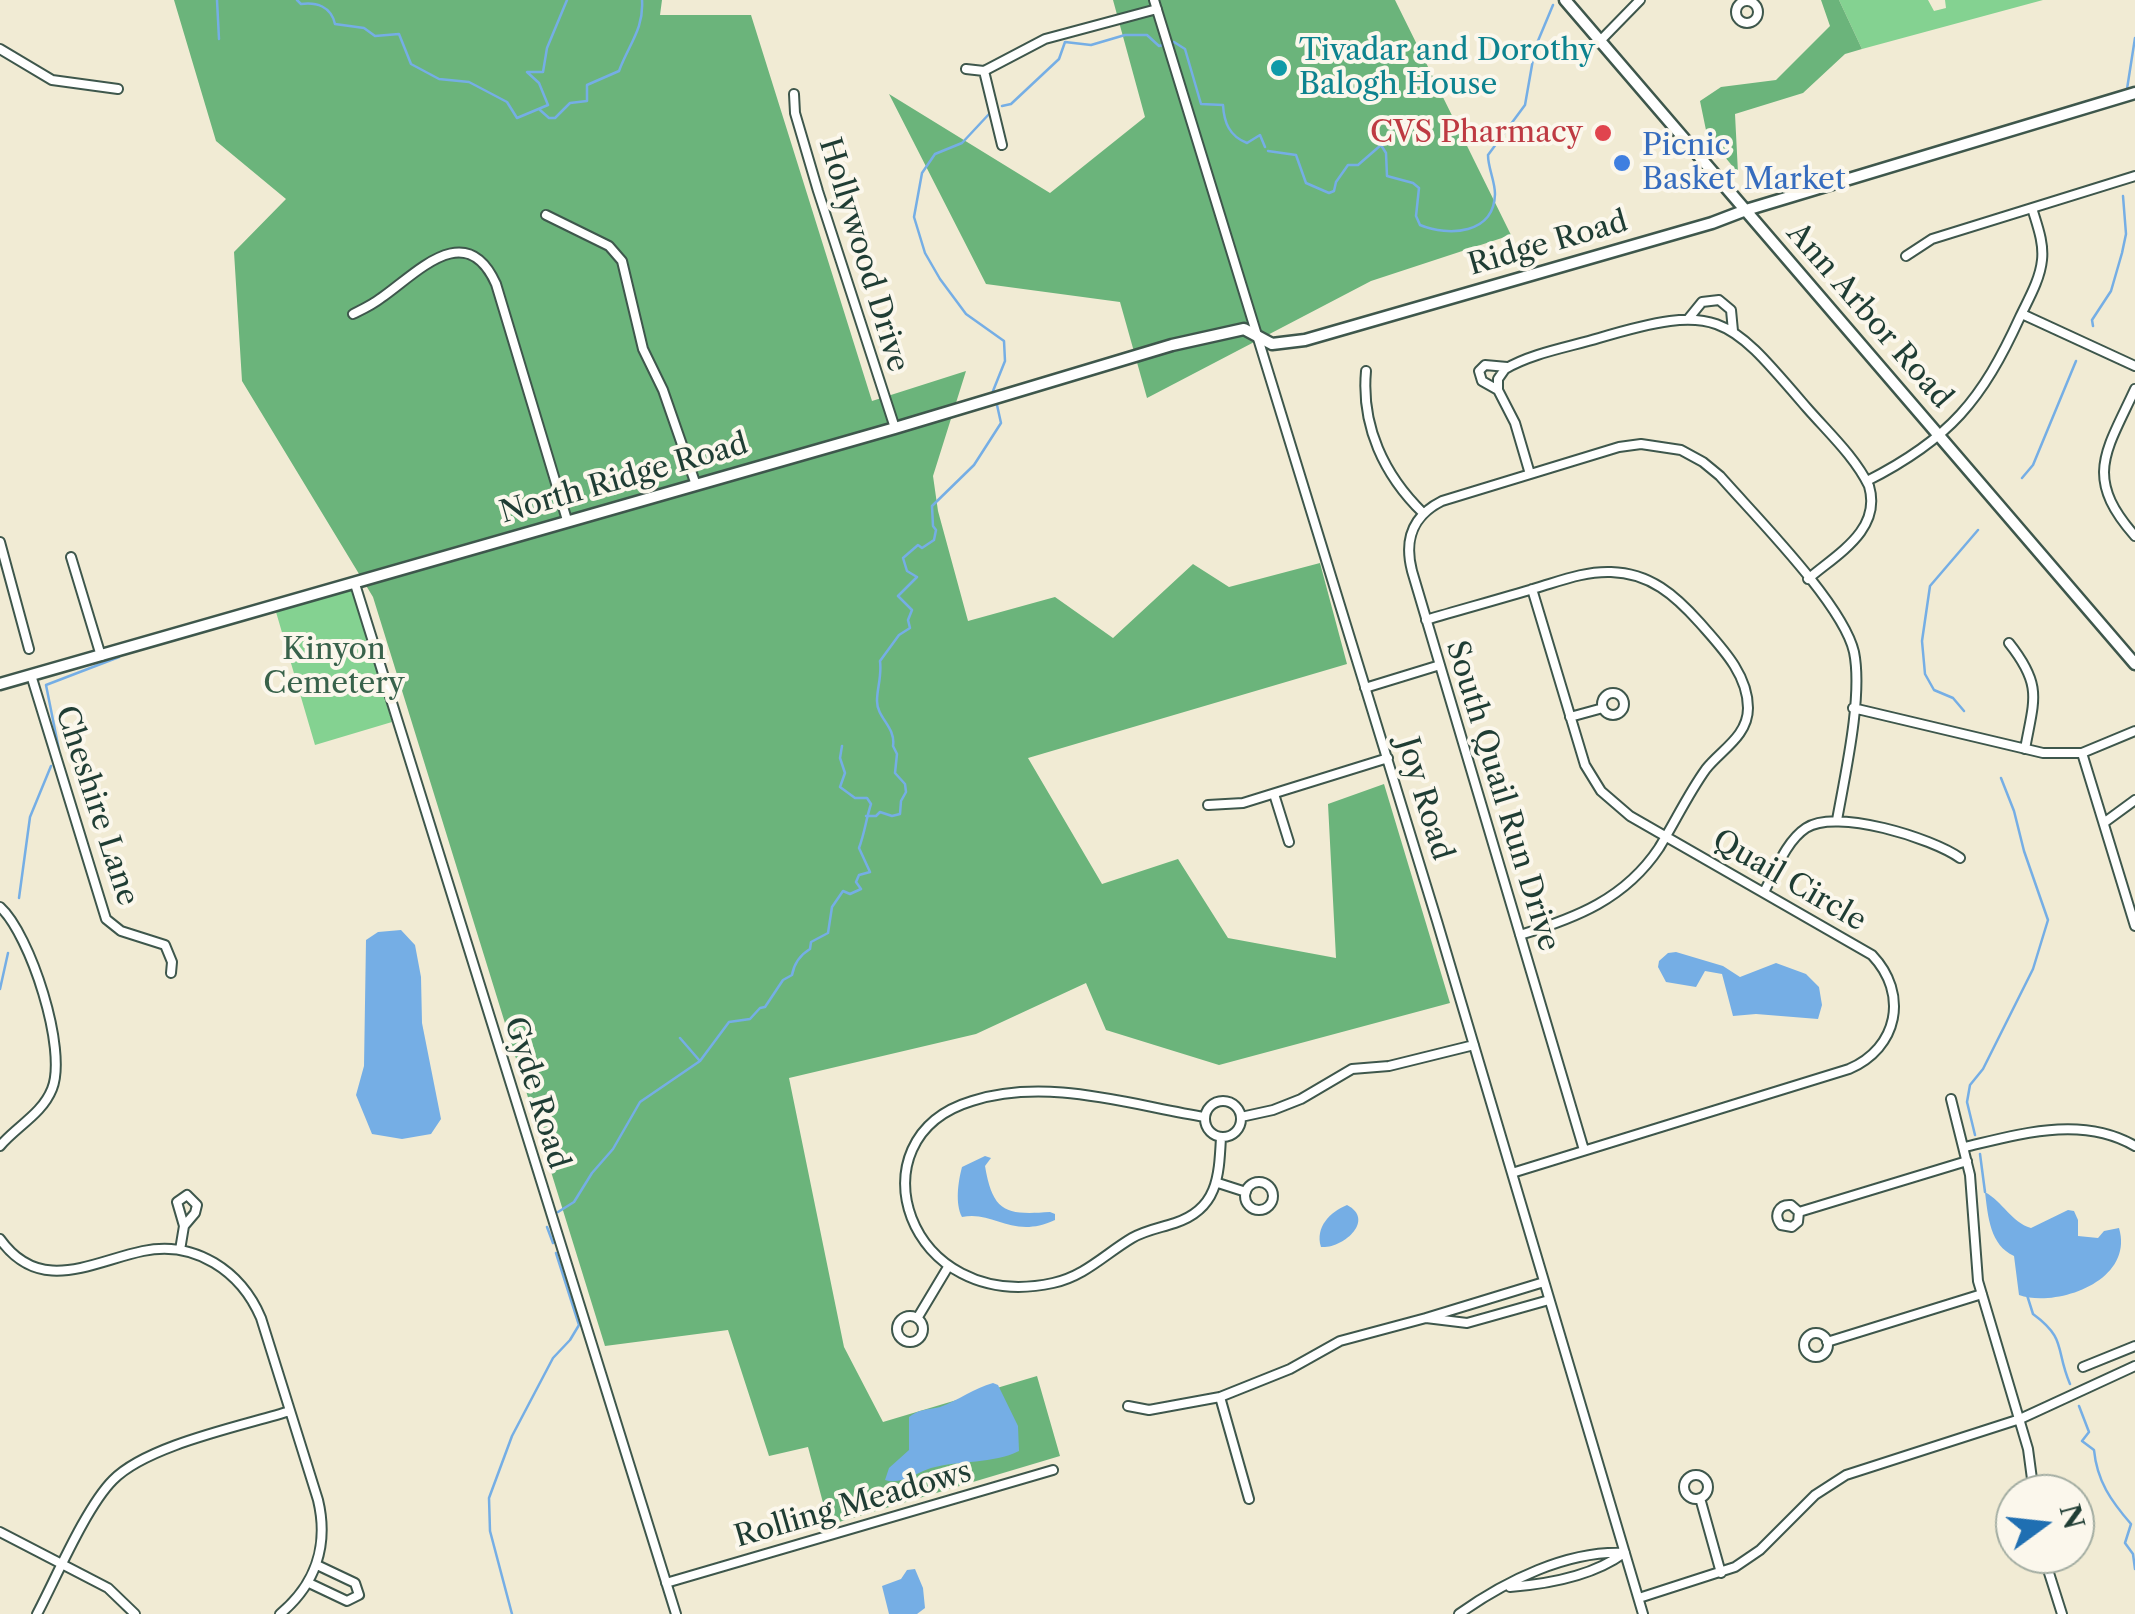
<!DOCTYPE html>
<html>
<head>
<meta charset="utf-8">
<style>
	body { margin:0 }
	#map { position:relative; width:2135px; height:1614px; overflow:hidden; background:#f1ebd4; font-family:"Libre Caslon Text",serif }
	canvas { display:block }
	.north { position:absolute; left:1995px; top:1474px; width:100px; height:100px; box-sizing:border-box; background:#fbf7ec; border:2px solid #a3ada2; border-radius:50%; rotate:75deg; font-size:28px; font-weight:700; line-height:40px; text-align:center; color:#1f3d34 }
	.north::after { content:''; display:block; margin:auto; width:35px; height:45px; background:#1f6fb2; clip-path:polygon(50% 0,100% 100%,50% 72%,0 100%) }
</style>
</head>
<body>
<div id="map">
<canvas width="2135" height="1614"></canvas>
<div class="north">N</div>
</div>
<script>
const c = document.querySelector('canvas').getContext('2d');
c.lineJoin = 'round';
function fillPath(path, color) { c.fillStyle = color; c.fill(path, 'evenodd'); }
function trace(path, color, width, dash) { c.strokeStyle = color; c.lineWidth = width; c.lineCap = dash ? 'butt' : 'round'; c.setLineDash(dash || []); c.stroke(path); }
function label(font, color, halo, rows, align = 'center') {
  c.font = font + ' "Libre Caslon Text",serif'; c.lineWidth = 8; c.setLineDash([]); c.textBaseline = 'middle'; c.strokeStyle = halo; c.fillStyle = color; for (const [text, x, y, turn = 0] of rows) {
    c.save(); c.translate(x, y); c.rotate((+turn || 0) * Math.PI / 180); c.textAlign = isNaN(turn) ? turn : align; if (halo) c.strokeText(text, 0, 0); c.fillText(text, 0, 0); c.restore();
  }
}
fillPath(new Path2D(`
	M1839,0H1928L1934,11L1946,8L1945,0H2043L1862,49Z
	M353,589L392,722L315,745L276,612Z`), '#84d291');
fillPath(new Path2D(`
	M174,0H662L660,15H751L872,401L966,371L933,476L938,511L968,621L1055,597L1113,638L1193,564L1229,587L1320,563L1347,664L1028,758L1102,884L1178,859L1228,938L1336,958L1328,804L1384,784L1450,1003L1219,1065L1106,1030L1086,983L976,1034L789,1078L844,1347L883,1422L1037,1376L1060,1456L829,1525L808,1447L769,1456L728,1330L605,1346L373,597L242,381L234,252L286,199L216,141Z
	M1113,0H1395L1511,235L1371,281L1147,398L1120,302L986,284L889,94L1050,193L1145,117Z
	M1821,0H1839L1862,49L1845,54L1803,93L1735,114L1738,173L1707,135L1700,101L1721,87L1776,80L1830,26Z`), '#6bb47b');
fillPath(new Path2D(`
	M401,930L415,945L421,977L422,1023L441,1119L431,1134L402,1139L372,1134L356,1095L364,1066L366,940L378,932Z
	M1676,952L1723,966L1740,977L1776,963L1806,974L1819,987L1822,1005L1818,1019L1756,1014L1733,1016L1722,974L1705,971L1696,987L1666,982L1658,967L1659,961L1668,953Z
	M985,1156L991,1158L985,1166C993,1213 1006,1215 1050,1212L1055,1214V1220C1012,1240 994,1210 962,1217C955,1204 958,1182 962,1167Z
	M1985,1192C2003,1202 2011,1222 2031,1228L2068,1210L2074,1211L2078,1220V1236L2098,1238L2104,1231L2119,1228C2135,1282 2055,1308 2019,1295L2014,1256C1990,1245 1988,1217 1985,1192Z
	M1347,1205C1376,1220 1343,1249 1321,1247C1315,1227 1330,1212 1347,1205Z
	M993,1383L998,1385L1018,1426L1019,1451C993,1464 960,1460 931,1468C916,1473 901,1485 885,1480L889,1468L909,1450V1417C919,1409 927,1410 940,1407C959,1400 974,1388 993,1383Z
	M915,1569L923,1588L925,1608L917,1614H889L882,1586L901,1579L907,1570Z`), '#75aee5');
trace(new Path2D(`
	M217,0L219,39
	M297,0L301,4C316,2 331,6 335,24L364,28L375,36L399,34L411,64L439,79L469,82L507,102L517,118L548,105L539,83L527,72H543L547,48L567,0
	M2127,89L2135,38
	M1002,106L1011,104L1059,59L1065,42L1091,45L1125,35H1147L1159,46L1174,42L1185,49L1201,104L1223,105C1224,122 1229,136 1247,143L1260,135L1265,147
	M540,110L549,118H555L570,103L587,101V85L619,71C629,44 644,29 642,0
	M990,113L962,143L935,154L922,173L914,217L925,253L940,279L966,314L1004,341L1005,361L993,391
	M1268,151L1296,155L1306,183L1329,193L1334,191L1336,182L1348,165H1358L1381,145L1386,153L1387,176L1413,183L1419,188L1416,216L1420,225C1449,237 1494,234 1495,194C1495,181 1488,168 1488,155L1525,105L1535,48L1553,5
	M2093,326L2092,320L2111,291L2122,253L2126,234L2123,196
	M2022,478L2033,465L2076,361
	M1964,711L1953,698L1934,690L1925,674L1922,641L1930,586L1978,530
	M59,750L46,685L119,657
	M866,816H876L880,812L892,816L900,814L901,801L906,792L905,784L895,773L897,754L893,746C896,727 877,718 877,701C877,688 882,676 880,661L899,635L910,628L908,620L912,610L898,596L917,577L907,571L903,558L918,545L922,548L934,540L936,530L933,526L932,506L974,465L1001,423L997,405
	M19,898L30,817L51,766
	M0,989L8,953
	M680,1038L699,1060
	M1975,1135L1967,1102L1970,1085L1983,1069L2033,969L2048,920L2024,851L2014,811L2001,778
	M1980,1154L1985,1192
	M558,1212L574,1202L592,1173L613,1149L640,1102L700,1061L729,1022L750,1019L760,1008L765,1007L783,980L792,975C794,964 800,955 810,949L811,942L828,933L832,907L843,891L850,894L861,889L856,882L859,875L870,872L859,848C865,832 866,819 871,804L867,798H855L840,787L845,773L840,758L842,746
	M547,1227L553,1243
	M2027,1295L2033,1314C2067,1339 2055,1349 2070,1384
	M2079,1406L2089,1432L2082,1441L2094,1450C2097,1481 2111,1501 2131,1524L2125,1543L2133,1554L2135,1569
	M512,1614L490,1531L489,1498L512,1436L553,1358L570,1340L579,1325L556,1253`), '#75aee5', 2.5);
const street = new Path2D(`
	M1154,0L1437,921L1643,1614
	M1736 12a11 11 0 1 1 22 0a11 11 0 1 1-22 0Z
	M1599,42L1640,0
	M0,49L52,80L118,89
	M966,69L984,71
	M794,94L795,113L818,191L895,428
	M1002,145L984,71L1045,39L1157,9
	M546,215L609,246L622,261L643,349L663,390L696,485
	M1906,256L1932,239L2135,176
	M353,314C363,309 372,305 381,298C416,274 466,217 496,284L567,520
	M2022,314L2135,366
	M1689,318L1702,302L1719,300L1731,310L1733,331
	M1366,371C1361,426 1384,475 1423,513
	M2135,389C2106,452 2083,477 2135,536
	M1498,390L1482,381L1479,371L1485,365L1507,367
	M1530,474L1515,423L1498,390V379L1505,369C1532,353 1569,347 1599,338C1720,302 1728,316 1807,408C1828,432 1855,457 1869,486C1882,530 1837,554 1808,579
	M1867,481C1950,439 1982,400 2020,317C2028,300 2040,280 2042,260C2044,242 2037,225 2032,208
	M0,542L29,649
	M71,557L101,656
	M355,584L676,1614
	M1426,620C1463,609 1500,599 1536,588C1560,581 1585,571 1611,572C1650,573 1675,595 1700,623C1721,647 1748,674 1748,708C1748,736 1721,750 1706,769C1688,794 1675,822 1659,848C1625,899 1576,918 1520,935
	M2009,643C2043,686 2034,699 2025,749
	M31,675L106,919L121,931L165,945L172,962L171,973
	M1365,688L1440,665
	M1602 704a11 11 0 1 1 22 0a11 11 0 1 1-22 0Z
	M1853,708L2043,753H2082L2135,731
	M1570,717L1603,708
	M2082,753L2135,926
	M1274,794L1289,842
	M1208,805L1243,803L1388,758
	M2105,822L2135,800
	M1764,892C1775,872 1786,841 1806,828C1836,808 1932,838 1960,858
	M0,907C30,934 68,1050 52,1089C42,1114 17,1126 0,1146
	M1951,1099L1970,1175L1978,1281L2028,1449L2034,1494
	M1205 1119a18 18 0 1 1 36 0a18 18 0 1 1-36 0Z
	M1205,1117C1130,1105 1048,1077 972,1101C849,1138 907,1315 1053,1283C1085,1276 1105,1254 1132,1238C1146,1230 1160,1228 1175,1223C1218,1209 1219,1176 1221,1137
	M1241,1117L1273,1110L1301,1099L1352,1069L1389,1066L1474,1045
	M1965,1147C2020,1134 2082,1115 2135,1146
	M1584,1150L1412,571C1404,540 1412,516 1442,501L1619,447L1641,444L1681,450L1703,462L1720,476C1755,516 1843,604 1854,652C1863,696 1845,775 1837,820
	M1512,1173L1849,1069C1898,1048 1909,994 1872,955L1630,816L1601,791L1585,765L1532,589
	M1245 1196a14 14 0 1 1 28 0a14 14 0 1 1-28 0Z
	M1218,1183L1246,1192
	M1799,1212L1798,1222L1792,1227L1781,1225C1773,1215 1779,1204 1791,1205L1799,1212L1967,1161
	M0,1239C40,1295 91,1262 143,1251C195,1240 241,1271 261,1318L318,1500C329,1546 315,1585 280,1614
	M180,1250L184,1226L195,1213L197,1205L187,1195L177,1202L184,1226
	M1544,1282L1426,1318L1467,1323L1549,1300
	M897 1329a13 13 0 1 1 26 0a13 13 0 1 1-26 0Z
	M918,1317L948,1267
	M1804 1345a12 12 0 1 1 24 0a12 12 0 1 1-24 0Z
	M1827,1342L1982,1294
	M2083,1367L2135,1346
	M1220,1397L1249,1499
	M1128,1406L1149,1410L1220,1397L1290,1369L1340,1341L1426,1318
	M1684 1487a12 12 0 1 1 24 0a12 12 0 1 1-24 0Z
	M1700,1498L1721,1573
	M0,1532L108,1588L135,1614
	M2043,1554L2062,1614
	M309,1583L347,1601L359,1595L355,1583L317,1565
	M666,1583L1053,1470
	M1510,1587C1548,1584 1593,1576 1624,1553
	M1639,1598L1735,1567L1760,1550L1815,1495L1846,1475L2020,1419L2135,1366
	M37,1614C56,1578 86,1507 113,1480C147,1445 242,1426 290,1411
	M1459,1614C1505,1581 1568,1550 1625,1553`);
const secondary = new Path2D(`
	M1565,0L2135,664
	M0,684L895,428L1172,345L1244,329L1272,344L1305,340L1712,223L1746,210L2135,93`);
trace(street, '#3e574c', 12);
trace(secondary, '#3e574c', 15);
trace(street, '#fff', 8);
trace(secondary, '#fff', 10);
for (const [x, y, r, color] of [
	[1279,68,10,"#0f9aa8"],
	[1603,133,10,"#e0444e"],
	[1622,163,10,"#3f7fe0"]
]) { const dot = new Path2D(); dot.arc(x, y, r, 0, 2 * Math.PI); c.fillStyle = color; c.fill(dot); trace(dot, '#fbf7ec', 4); }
label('30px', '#0d838f', '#fbf7ec', [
	["Tivadar and Dorothy",1299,51],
	["Balogh House",1299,85]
], 'left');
label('30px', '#be3a42', '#fbf7ec', [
	["CVS Pharmacy",1583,133]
], 'right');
label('30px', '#366cbe', '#fbf7ec', [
	["Picnic",1642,146],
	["Basket Market",1642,180]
], 'left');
label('30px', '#1f3d34', '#fbf7ec', [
	["Ridge Road",1548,244,-16],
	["Hollywood Drive",863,255,73],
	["Ann Arbor Road",1869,316,49],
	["North Ridge Road",624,479,-16],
	["South Quail Run Drive",1502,796,73],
	["Joy Road",1424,799,73],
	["Cheshire Lane",96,806,72],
	["Quail Circle",1789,881,30],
	["Gyde Road",536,1093,73],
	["Rolling Meadows",853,1505,-16]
]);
label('30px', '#38624b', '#fbf7ec', [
	["Kinyon",334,650],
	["Cemetery",334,684]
]);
</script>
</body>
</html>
